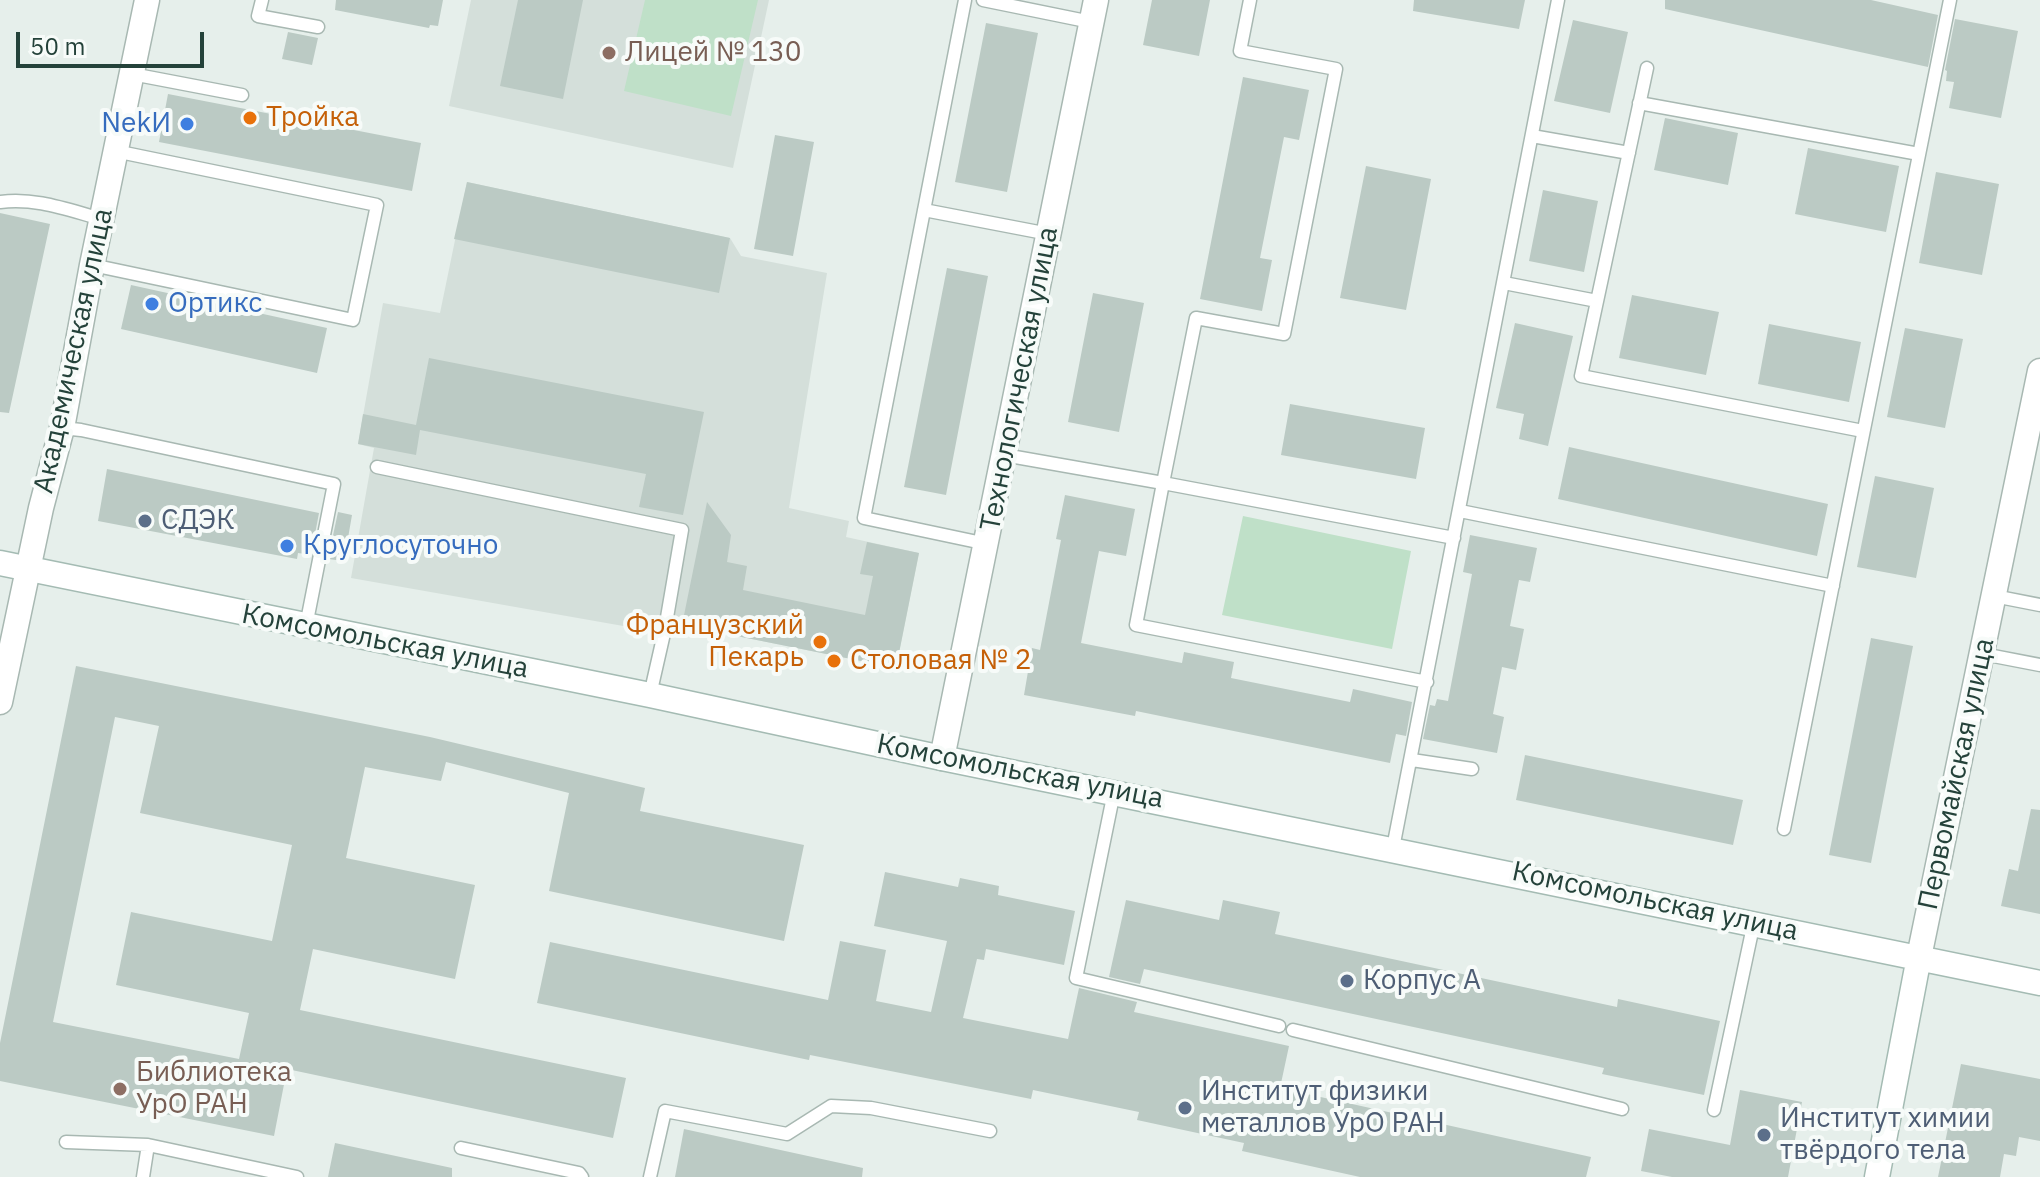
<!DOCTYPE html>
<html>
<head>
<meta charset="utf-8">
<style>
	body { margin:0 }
	#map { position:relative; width:2040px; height:1177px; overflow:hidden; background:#e6efeb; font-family:"IBM Plex Sans",sans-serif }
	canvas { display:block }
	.scale { position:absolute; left:16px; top:32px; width:188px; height:36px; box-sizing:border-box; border:4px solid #24423a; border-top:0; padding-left:10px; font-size:24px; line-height:28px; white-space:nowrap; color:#24423a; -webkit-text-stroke:6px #f7fbf9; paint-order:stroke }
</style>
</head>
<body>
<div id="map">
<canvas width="2040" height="1177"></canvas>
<div class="scale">50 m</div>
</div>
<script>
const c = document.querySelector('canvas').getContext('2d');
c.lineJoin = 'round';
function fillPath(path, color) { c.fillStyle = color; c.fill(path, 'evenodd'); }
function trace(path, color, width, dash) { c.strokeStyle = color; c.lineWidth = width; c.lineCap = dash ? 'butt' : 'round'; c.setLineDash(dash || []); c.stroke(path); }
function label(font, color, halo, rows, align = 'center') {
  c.font = font + ' "IBM Plex Sans",sans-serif'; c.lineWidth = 8; c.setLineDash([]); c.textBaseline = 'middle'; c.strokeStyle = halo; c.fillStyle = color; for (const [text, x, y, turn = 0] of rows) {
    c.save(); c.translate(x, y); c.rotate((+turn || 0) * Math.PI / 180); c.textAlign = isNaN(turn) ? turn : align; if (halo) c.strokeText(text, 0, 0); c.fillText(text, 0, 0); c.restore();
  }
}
fillPath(new Path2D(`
	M471,0H769L733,168L449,106Z
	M467,182L730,238L741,256L827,273L789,508L849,521L846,537L919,553L896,668L682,625L663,633L351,578L374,448L358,444L383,303L440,313Z`), '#d4dfda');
fillPath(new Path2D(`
	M645,0H758L731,116L624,91Z
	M1243,516L1411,551L1392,649L1222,615Z`), '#bfe0c8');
fillPath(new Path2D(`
	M336,0H443L438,26L430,25L429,28L335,10Z
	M518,0H583L563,99L500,86Z
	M1152,0H1210L1199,56L1143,45Z
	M1414,0H1525L1519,29L1413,11Z
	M1665,0H1871L1938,15L1928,67L1665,9Z
	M1955,19L2018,31L2001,118L1949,108L1954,82L1946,81L1947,71L1945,70Z
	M1573,20L1628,32L1610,113L1554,101Z
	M986,23L1038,33L1007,192L955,182Z
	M288,32L318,38L312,65L282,59Z
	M1243,77L1309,90L1299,140L1284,137L1260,258L1272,260L1262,311L1200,299Z
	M168,94L421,143L412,191L159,142Z
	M1665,118L1738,133L1728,185L1654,170Z
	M775,135L814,142L793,256L754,249Z
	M1808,148L1899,166L1886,232L1795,214Z
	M1366,166L1431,179L1406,310L1340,298Z
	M1936,172L1999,184L1982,275L1919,263Z
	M467,182L730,238L719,293L454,239Z
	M1543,190L1598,201L1584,272L1529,261Z
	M0,213L50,224L9,413L0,412Z
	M947,268L988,276L946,495L904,487Z
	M131,285L327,328L317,373L121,329Z
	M1093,293L1144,303L1119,432L1068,422Z
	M1632,295L1719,312L1706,375L1619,358Z
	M1515,323L1573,336L1548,446L1519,439L1524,414L1496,408Z
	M1769,324L1861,342L1849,402L1758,384Z
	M1905,328L1963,339L1945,428L1887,417Z
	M429,358L704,412L683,515L639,507L646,474L420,430L416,455L358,444L363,414L416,425Z
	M1290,404L1425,428L1416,479L1281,455Z
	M1569,447L1828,504L1817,556L1558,499Z
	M107,469L319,513L311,555L298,553L297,559L98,521Z
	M1875,476L1934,488L1916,578L1857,567Z
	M1065,495L1135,509L1126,556L1099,551L1081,643L1182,663L1184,652L1234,662L1231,678L1350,702L1353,689L1412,702L1406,736L1396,734L1390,763L1136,711L1135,716L1024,695L1032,648L1040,650L1061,540L1056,539Z
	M707,502L731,535L727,562L747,566L743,590L865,615L873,576L860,574L867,542L919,553L896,668L682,625Z
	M338,512L352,515L344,561L328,559Z
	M1470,535L1537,548L1530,582L1519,580L1510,626L1524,629L1516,670L1502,667L1493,714L1504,717L1497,753L1423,739L1430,705L1435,706L1437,699L1448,701L1472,574L1463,572Z
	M1871,638L1913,646L1871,863L1829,855Z
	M76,666L430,737L645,788L640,811L804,845L784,941L549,891L569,793L446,762L441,781L365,767L346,858L475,885L455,979L313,949L300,1010L626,1078L613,1138L287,1069L274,1136L0,1081V1043ZM115,717L159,726L140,813L292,845L272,941L131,912L116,985L249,1013L239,1059L53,1022Z
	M1525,755L1743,800L1733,845L1516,800Z
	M2031,809L2040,810V914L2001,906L2009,869L2018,871Z
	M885,872L958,887L960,878L999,886L998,895L1075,911L1064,965L986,949L984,960L977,959L963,1018L1068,1039L1079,988L1137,1002L1134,1012L1289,1046L1280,1088L1591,1157L1586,1177H1360L1242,1151L1244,1143L1137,1120L1139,1112L1033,1090L1031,1099L810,1055L809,1060L537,1003L550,942L828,1000L840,941L886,950L876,1001L931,1012L947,941L874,926Z
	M1126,900L1219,920L1223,900L1280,912L1275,934L1617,1007L1618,999L1720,1021L1704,1095L1602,1074L1604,1068L1144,969L1140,984L1109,977Z
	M1961,1064L2040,1079V1141L2019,1137L2016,1156L2004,1154L2000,1177H1938Z
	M1740,1090L1802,1102L1788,1177H1672L1641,1171L1649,1129L1730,1145Z
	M684,1129L863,1168L862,1177H675Z
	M335,1143L452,1168V1177H328Z`), '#bbcac4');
const lane = new Path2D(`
	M262,0L258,16L318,27
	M965,0L864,518L987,544
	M983,0L1091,22
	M1250,0L1240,51L1336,69L1284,334L1196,318L1163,483L1454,538
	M1647,68L1581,376L1863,431
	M132,74L242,95
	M1639,103L1919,154
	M1532,136L1629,153
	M0,202C35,197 68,210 102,219
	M924,210L1049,234
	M92,265L353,320L377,205L115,151
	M1504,283L1597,301
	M62,428L81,430L334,484L306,626
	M1004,455L1163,483L1136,625L1427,682
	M377,467L682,530L665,629L650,695
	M1460,511L1833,586
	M1994,596L2040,605
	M1983,654L2040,665
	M1412,760L1472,769
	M1114,792L1076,978L1279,1026
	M1784,829L1950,0
	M1393,848L1558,0
	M1293,1030L1622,1109
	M1714,1110L1754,922
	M66,1142L148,1145L143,1177
	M148,1145L297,1177
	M461,1148L579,1173L582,1177
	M650,1177L665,1111L787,1134L831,1106L871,1108L990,1131`);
const street = new Path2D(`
	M0,702L41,508L62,428L92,265L147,0
	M942,758L1096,0
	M1919,957L2040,371`);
const secondary = new Path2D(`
	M0,563L650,695L942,758L2040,983
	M1877,1177L1919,957`);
trace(lane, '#a8b8b2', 15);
trace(street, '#a8b8b2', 27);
trace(secondary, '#a4bbb3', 27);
trace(lane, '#fff', 12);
trace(street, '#fff', 24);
trace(secondary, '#fff', 24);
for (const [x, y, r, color] of [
	[609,53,8,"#8d6e63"],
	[250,118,8,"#e8710a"],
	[187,124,8,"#3f7fe0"],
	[152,304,8,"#3f7fe0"],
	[145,521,8,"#5c6f8a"],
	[287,546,8,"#3f7fe0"],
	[820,642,8,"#e8710a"],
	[834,661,8,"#e8710a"],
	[1347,981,8,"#5c6f8a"],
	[120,1089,8,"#8d6e63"],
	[1185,1108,8,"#5c6f8a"],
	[1764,1135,8,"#5c6f8a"]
]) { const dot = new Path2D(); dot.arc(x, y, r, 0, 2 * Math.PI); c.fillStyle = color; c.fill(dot); trace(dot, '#f7fbf9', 3); }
label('28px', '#785e54', '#f7fbf9', [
	["Лицей № 130",625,53],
	["Библиотека",136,1073],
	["УрО РАН",136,1105]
], 'left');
label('28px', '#c56008', '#f7fbf9', [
	["Тройка",266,118],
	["Французский",804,626,"right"],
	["Пекарь",804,658,"right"],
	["Столовая № 2",850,661]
], 'left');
label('28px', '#366cbe', '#f7fbf9', [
	["NekИ",171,124,"right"],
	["Ортикс",168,304],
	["Круглосуточно",303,546]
], 'left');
label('28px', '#24423a', '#f7fbf9', [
	["Академическая улица",74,351,-78],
	["Технологическая улица",1020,379,-79],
	["Комсомольская улица",385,642,11],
	["Комсомольская улица",1020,772,11],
	["Первомайская улица",1957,774,-78],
	["Комсомольская улица",1655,902,12]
]);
label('28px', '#4e5e75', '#f7fbf9', [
	["СДЭК",161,521],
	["Корпус А",1363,981],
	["Институт физики",1201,1092],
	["металлов УрО РАН",1201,1124],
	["Институт химии",1780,1119],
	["твёрдого тела",1780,1151]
], 'left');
</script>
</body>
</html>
